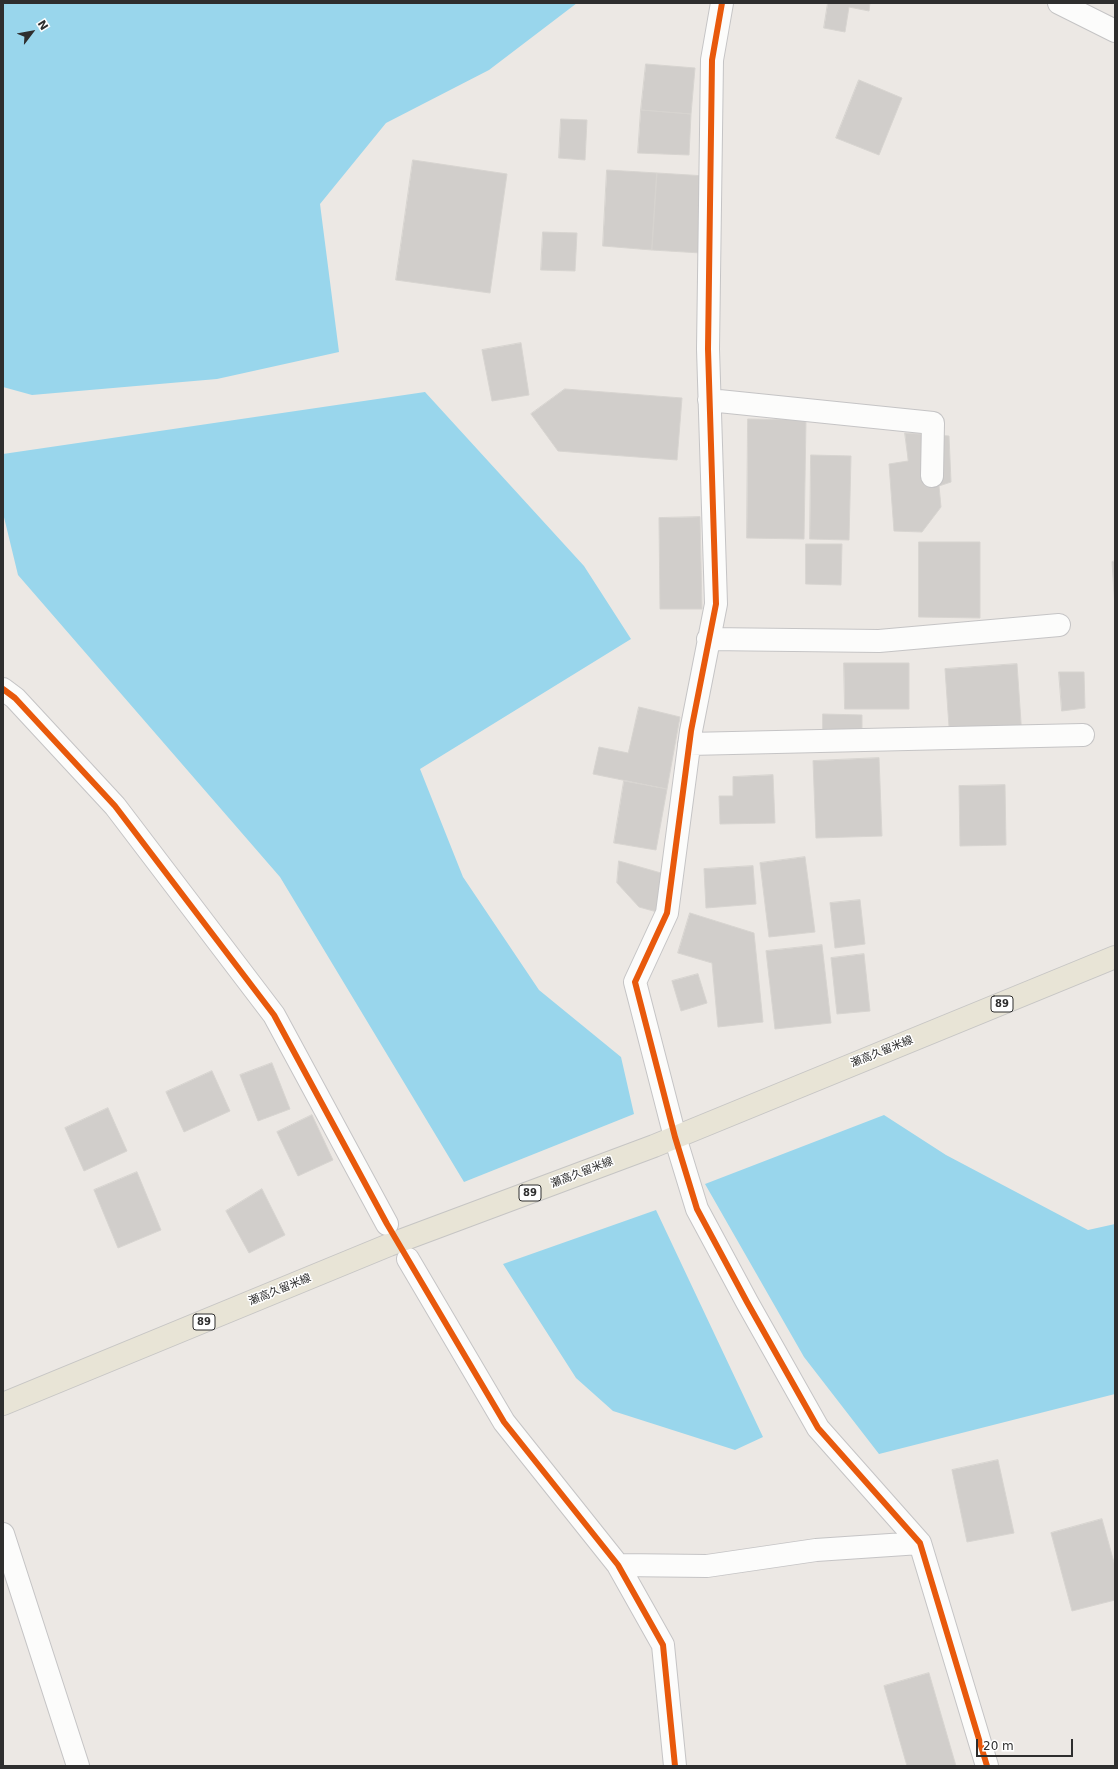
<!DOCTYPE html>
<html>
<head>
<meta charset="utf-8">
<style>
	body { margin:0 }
	#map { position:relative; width:1118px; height:1769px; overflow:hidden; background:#ece8e4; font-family:"DejaVu Sans",sans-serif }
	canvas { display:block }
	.frame { position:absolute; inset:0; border:4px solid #2e2e2e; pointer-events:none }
	.north { position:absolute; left:12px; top:12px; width:40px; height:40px; -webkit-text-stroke:3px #fff; paint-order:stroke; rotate:58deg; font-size:11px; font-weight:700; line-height:16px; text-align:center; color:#2e2e2e }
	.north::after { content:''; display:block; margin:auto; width:14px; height:18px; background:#2e2e2e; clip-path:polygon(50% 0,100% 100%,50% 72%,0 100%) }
	.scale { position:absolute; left:976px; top:1739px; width:97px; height:18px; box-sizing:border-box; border:2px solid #2e2e2e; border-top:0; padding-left:5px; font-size:12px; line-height:14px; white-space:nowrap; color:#2e2e2e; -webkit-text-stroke:3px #fff; paint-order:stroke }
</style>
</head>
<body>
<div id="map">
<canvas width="1118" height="1769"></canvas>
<div class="frame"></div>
<div class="north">N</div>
<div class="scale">20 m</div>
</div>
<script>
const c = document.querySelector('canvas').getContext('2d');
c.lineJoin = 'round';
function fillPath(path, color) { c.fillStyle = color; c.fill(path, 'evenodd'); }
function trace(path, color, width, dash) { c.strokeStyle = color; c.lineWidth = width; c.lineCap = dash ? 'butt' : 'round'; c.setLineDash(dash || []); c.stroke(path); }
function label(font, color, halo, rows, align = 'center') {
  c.font = font + ' "DejaVu Sans","Noto Sans JP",sans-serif'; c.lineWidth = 3; c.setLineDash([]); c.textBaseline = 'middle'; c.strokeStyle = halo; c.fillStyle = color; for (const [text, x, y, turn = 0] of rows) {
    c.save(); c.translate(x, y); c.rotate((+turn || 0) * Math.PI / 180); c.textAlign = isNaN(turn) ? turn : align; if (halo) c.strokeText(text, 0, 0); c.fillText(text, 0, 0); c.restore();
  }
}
fillPath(new Path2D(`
	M3,3H577L489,70L386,123L320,204L339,352L217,379L32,395L3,387Z
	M425,392L584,566L631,639L420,769L463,877L539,990L621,1057L634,1114L464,1182L280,877L18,575L3,513V454Z
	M884,1115L946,1155L1088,1230L1115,1224V1394L879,1454L804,1357L705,1184Z
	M656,1210L763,1437L735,1450L613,1411L576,1378L503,1264Z`), '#99d6ec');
const building = new Path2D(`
	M828,3H870L869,11L849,7L845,32L824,28Z
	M646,64L695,68L691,114L641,110Z
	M859,80L902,98L879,155L836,138Z
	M641,110L691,114L689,155L638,153Z
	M561,119L587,120L585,160L559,158Z
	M413,160L507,174L490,293L396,280Z
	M607,170L657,173L652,250L603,246Z
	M657,173L706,176L701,253L652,250Z
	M543,232L577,233L575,271L541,270Z
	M521,343L529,395L492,401L482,350Z
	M565,389L682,398L677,460L558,451L531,414Z
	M748,419L806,420L804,539L747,538Z
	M905,433L949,436L951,482L939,486L941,507L922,532L894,531L889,464L908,461Z
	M811,455L851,456L849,540L810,539Z
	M700,517L702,609H660L659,518Z
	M919,542H980V618L919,617Z
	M806,544H842L841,585L806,584Z
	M1115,561V608L1112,562Z
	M844,663H909V709H845Z
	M1017,664L1022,737L950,741L945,669Z
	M1059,672H1084L1085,708L1062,711Z
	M639,707L680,717L667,789L593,774L599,747L628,753Z
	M823,714L862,715V739H823Z
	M879,758L882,836L816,838L813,761Z
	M773,775L775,823L720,824L719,796H733V777Z
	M624,781L667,789L656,850L614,843Z
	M1005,785L1006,845L960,846L959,786Z
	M805,857L815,932L769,937L760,863Z
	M619,861L661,873L657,912L639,907L617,883Z
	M753,866L756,904L706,908L704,869Z
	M860,900L865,944L835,948L830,903Z
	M690,913L754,933L763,1022L718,1027L712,963L678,953Z
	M822,945L831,1023L775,1029L766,951Z
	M864,954L870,1011L837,1014L831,958Z
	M698,974L707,1003L681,1011L672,981Z
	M272,1063L290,1109L258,1121L240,1075Z
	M212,1071L230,1111L184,1132L166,1092Z
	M108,1108L127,1151L84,1171L65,1128Z
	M312,1115L333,1160L298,1176L277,1132Z
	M137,1172L161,1230L118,1248L94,1190Z
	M262,1189L285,1235L249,1253L226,1211Z
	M998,1460L1014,1533L967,1542L952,1470Z
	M1102,1519L1115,1566V1600L1072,1611L1051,1533Z
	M929,1673L956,1766H907L884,1686Z`);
fillPath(building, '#d1cecb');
trace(building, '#d7d4d0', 1);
const minor = new Path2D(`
	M722,3L712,60L708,349L716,604L691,731L667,913L635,982L675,1137L697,1209L747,1302L818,1428L920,1543L987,1766
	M1059,3L1115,31
	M709,400L933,423L932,476
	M708,639L879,641L1059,625
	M3,689L15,698L115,806L274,1015L387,1224
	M689,744L1083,735
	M408,1259L504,1422L618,1565L663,1645L675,1766
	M3,1534L78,1766
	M618,1565L707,1566L816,1550L920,1543`);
const major = new Path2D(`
	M3,1404L389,1245L654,1146L1115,957`);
trace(minor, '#c5c4c5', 24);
trace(major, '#c6c5c4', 24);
trace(minor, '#fcfcfb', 22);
trace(major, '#e8e4d6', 22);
trace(new Path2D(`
	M722,3L712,60L708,349L716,604L691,731L667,913L635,982L675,1137L697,1209L747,1302L818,1428L920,1543L987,1766
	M3,689L15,698L115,806L274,1015L387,1224L504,1422L618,1565L663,1645L675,1766`), '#e8590c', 6);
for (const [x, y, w] of [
	[1002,1004,22],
	[530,1193,22],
	[204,1322,22]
]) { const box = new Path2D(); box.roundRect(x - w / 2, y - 8, w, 16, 3); c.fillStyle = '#fff'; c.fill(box); trace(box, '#2e2e2e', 1); }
label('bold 10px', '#2e2e2e', null, [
	["89",1002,1004],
	["89",530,1193],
	["89",204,1322]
]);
label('11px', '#2e2e2e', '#fff', [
	["瀬高久留米線",882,1052,-22],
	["瀬高久留米線",582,1173,-21],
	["瀬高久留米線",280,1290,-22]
]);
</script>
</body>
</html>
